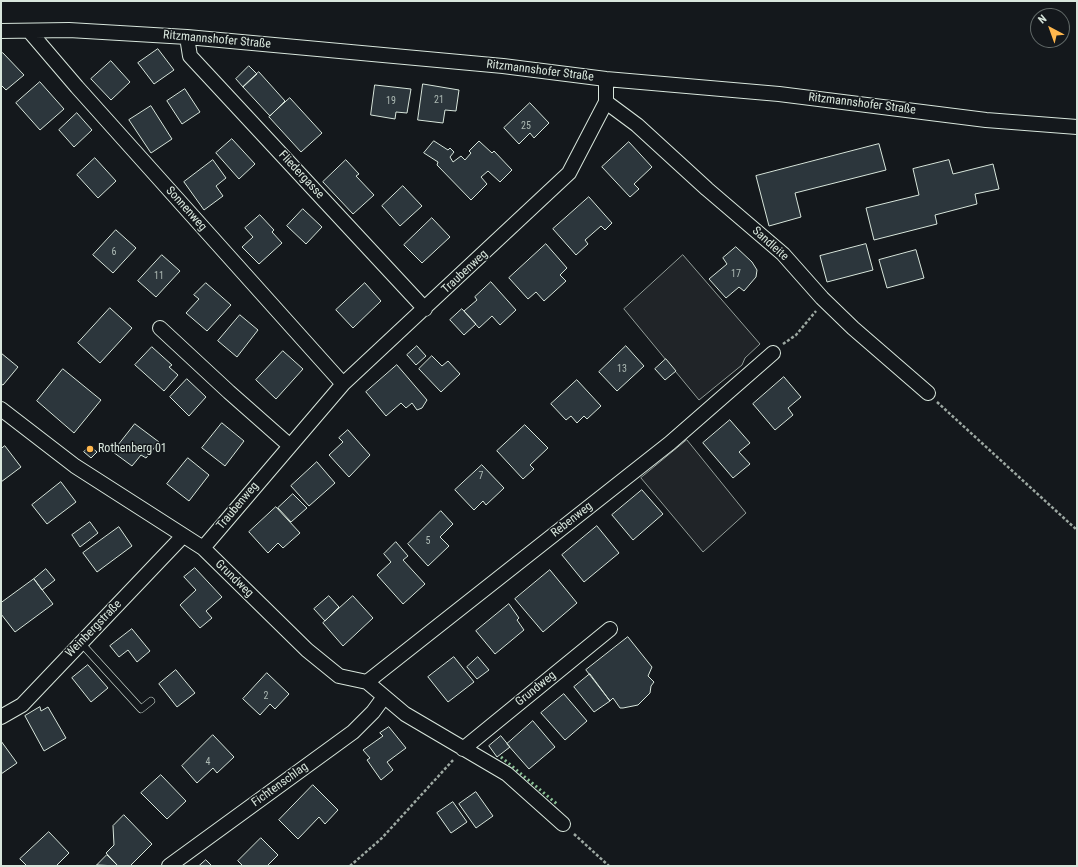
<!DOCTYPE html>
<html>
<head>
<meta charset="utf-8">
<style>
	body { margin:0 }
	#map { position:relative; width:1078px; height:867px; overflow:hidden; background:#14181c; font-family:"Roboto Condensed",sans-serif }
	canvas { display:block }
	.frame { position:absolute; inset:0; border:2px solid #d8e6dc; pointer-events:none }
	.north { position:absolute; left:1030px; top:8px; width:40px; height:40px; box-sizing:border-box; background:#14181c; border:1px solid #626a69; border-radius:50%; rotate:319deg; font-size:11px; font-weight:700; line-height:16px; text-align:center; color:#d8e6dc }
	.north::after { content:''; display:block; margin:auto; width:14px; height:18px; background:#ffb74d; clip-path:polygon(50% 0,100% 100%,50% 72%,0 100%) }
</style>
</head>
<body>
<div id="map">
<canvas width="1078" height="867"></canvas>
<div class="frame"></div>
<div class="north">N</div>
</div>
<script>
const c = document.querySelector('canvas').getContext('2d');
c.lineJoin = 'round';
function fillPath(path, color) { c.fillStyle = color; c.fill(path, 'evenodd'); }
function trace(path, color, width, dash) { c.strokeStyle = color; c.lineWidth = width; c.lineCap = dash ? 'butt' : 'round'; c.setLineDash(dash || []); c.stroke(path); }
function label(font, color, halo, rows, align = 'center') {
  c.font = font + ' "Roboto Condensed",sans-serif'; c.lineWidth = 3; c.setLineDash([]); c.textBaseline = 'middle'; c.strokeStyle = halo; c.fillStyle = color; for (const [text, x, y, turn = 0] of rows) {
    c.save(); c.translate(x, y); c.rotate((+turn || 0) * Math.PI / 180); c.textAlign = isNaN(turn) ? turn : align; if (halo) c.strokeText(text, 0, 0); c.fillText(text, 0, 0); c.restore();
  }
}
const green = new Path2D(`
	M683,255L760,344L745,358L742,365L699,400L624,309Z
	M687,440L746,513L703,552L641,478Z`);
fillPath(green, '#202428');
trace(green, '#939e99', 1);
const building = new Path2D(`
	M158,49L174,70L154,84L138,63Z
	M3,53L24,75L6,90L1,85V54Z
	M111,61L130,82L111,100L91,79Z
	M249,66L257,74L243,87L236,79Z
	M259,72L285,101L270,116L243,87Z
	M40,82L64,109L40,130L16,103Z
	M423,84L459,90L456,111L445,110L443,123L418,120Z
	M375,85L411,89L407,113L396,112L395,119L371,115Z
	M185,89L200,112L182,124L167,101Z
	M290,98L322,133L301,152L269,117Z
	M530,103L549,123L534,138L530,133L519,144L504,128Z
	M151,106L172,139L151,153L129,120Z
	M77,113L92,130L74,147L59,130Z
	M232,139L255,164L239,179L216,153Z
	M434,141L448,150L450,148L454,152L450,157L453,162L461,156L465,160L471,153L469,151L479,141L492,153L494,151L512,170L500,182L488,171L481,177L487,184L471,200L437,165L438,162L424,153Z
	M629,142L652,167L634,184L639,189L630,197L602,167Z
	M879,144L886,170L795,193L801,217L769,226L756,176Z
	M95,158L116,181L98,198L77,175Z
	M213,160L226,178L216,186L223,196L204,210L184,182Z
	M346,160L359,174L356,176L374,195L353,214L323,182Z
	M949,160L953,174L993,164L999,189L975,194L977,204L935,215L937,224L874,240L866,208L919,195L913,169Z
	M403,186L422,206L400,226L382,206Z
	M589,197L612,223L605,230L601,226L585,240L588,244L576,255L553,229Z
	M303,209L322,227L306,244L287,226Z
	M260,215L274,230L272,232L282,243L259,264L242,247L253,237L245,228Z
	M432,218L450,237L422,263L404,245Z
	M116,230L136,248L113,273L93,255Z
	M546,244L567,268L560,275L566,281L544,301L536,292L528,299L509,278Z
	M866,244L873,270L827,282L820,256Z
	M736,247L752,262L757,270L756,277L744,291L739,287L726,298L709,279L727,264L723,258Z
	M916,250L924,278L887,288L879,260Z
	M162,255L180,271L156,297L138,281Z
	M491,282L516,310L500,325L492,316L479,328L464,311L477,300L475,297Z
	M206,283L231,305L207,331L186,313L199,299L194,295Z
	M365,283L381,301L353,328L336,310Z
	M110,308L132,328L100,363L78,343Z
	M462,309L476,324L464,335L450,320Z
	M240,315L258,330L237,357L218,341Z
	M417,346L426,356L416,365L407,355Z
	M626,346L644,366L617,391L599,372Z
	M152,347L172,365L169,367L178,375L164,391L135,365Z
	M283,351L303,369L276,399L256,380Z
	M1,353L18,367L3,385L1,384Z
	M432,356L442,366L448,361L460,374L441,392L419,369Z
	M666,359L676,371L665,380L655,369Z
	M397,365L427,400L422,408L417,410L412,403L406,408L401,403L386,416L366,392Z
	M63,369L101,400L74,433L37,401Z
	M784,377L801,397L788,408L793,415L775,430L753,404Z
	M187,379L206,397L189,416L170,397Z
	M577,380L601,406L587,419L584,416L577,423L571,416L566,420L551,404Z
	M730,420L750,443L739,452L750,464L733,478L703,443Z
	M222,423L244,441L225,466L202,448Z
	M135,424L159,442L146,458L141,455L132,466L113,452Z
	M525,425L548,448L530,465L534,469L523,479L497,451Z
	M348,430L370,455L349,477L329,455L343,442L339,438Z
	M5,446L21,467L1,482V449Z
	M90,446L97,452L91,458L84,452Z
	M188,458L209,475L189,501L167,484Z
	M317,462L335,483L309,506L291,486Z
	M482,465L504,488L486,505L483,501L474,510L455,490Z
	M61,482L76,502L47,524L32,505Z
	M642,490L663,514L633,540L612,515Z
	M293,494L307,508L291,522L278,508Z
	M276,507L300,533L283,548L278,543L268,553L249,532Z
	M441,511L453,524L440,537L449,546L428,566L408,544Z
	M90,522L98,533L80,547L72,535Z
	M597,526L619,553L584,582L562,555Z
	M119,527L132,546L97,572L83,553Z
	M396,542L408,556L403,560L425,584L403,604L377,575L391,562L384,554Z
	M195,568L222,597L206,611L212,618L200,628L180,605L196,590L184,577Z
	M46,569L55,580L42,590L34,579Z
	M550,570L577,603L543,632L515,599Z
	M34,579L53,604L15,632L1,614V603Z
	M329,596L339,607L325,621L314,609Z
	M353,596L373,618L343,646L323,623Z
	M509,604L519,618L517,620L524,630L495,654L476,631Z
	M132,629L150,651L137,662L128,650L119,657L110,646Z
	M628,637L652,667L648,676L654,682L651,686L650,693L638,705L623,708H620L613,698L610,701L586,670Z
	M454,657L474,682L448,702L428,677Z
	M478,657L489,670L477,679L467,667Z
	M88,665L108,688L91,702L72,678Z
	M176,670L195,693L177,707L159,684Z
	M267,673L289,694L275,709L270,704L260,715L243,699Z
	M590,674L610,701L594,712L574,687Z
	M564,694L587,721L565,740L541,713Z
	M40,707L41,711L48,707L66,738L44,751L25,716Z
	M533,721L555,747L529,769L507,744Z
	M389,727L406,748L387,762L393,770L381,780L367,760L370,758L363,750L383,736L380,733Z
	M213,735L234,757L217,773L213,768L197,783L182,766Z
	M501,736L510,747L497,757L489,746Z
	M1,741L17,763L1,774Z
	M161,775L186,801L167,819L141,793Z
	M313,785L338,810L325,824L319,817L298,839L279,820Z
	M476,792L493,816L476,828L459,804Z
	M453,802L467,822L451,833L437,813Z
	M124,815L152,844L130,866H118L106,853L114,845L113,826Z
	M49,832L69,853L56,866H27L20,859Z
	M261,838L278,855L267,866H243L238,861Z
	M107,855L118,866L97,865Z
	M206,860L212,866H199Z`);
fillPath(building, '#2c363c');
trace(building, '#d8e6dc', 1);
const service = new Path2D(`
	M81,643L141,709L151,701`);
const minor = new Path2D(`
	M1,31L69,30L187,37L503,66L606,79L779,94L986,120L1077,127
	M30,32L77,87L343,384
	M187,37L190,56L425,309
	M606,102L637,125L707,189L783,254L822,298L853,328L928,393
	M160,328L229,392L289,445
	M1,409L75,466L203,548L307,650L339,676L367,682L405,714L507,774L563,824
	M203,548L343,384L569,173L606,102V79
	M367,682L670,443L773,353
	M1,717L22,705L183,536
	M463,749L610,629
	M169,866L353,732L373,712L384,697`);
trace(service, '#d8e6dc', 8);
trace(minor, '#d8e6dc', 16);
trace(new Path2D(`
	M783,344L796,335L816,311
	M937,402L1077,530
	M574,834L609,866
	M350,866L382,838L454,759`), '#9da8a2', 2.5, [3, 2]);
trace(service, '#14181c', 7);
trace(minor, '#14181c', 14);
trace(new Path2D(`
	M501,757L557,804`), '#8ac095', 3, [2, 3]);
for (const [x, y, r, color] of [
	[90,449,4,"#ffb74d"]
]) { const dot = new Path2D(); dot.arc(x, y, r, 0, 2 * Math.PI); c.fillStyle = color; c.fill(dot); trace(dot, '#14181c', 1.5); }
label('10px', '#adbab4', null, [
	["21",439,100],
	["19",391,101],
	["25",526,126],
	["6",114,252],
	["17",736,274],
	["11",159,276],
	["13",622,369],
	["7",481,476],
	["5",428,541],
	["2",266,696],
	["4",208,762]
]);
label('12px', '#d8e6dc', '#14181c', [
	["Ritzmannshofer Straße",217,40,5],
	["Ritzmannshofer Straße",540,71,7],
	["Ritzmannshofer Straße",862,104,7],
	["Fliedergasse",301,175,47],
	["Sonnenweg",186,209,48],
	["Sandleite",770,244,42],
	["Traubenweg",465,272,-43],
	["Traubenweg",238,506,-50],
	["Rebenweg",572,520,-38],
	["Grundweg",234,579,44],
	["Weinbergstraße",94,629,-46],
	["Grundweg",536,689,-39],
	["Fichtenschlag",280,785,-36]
]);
label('12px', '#d8e6dc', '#14181c', [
	["Rothenberg 01",98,449]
], 'left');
</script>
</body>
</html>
